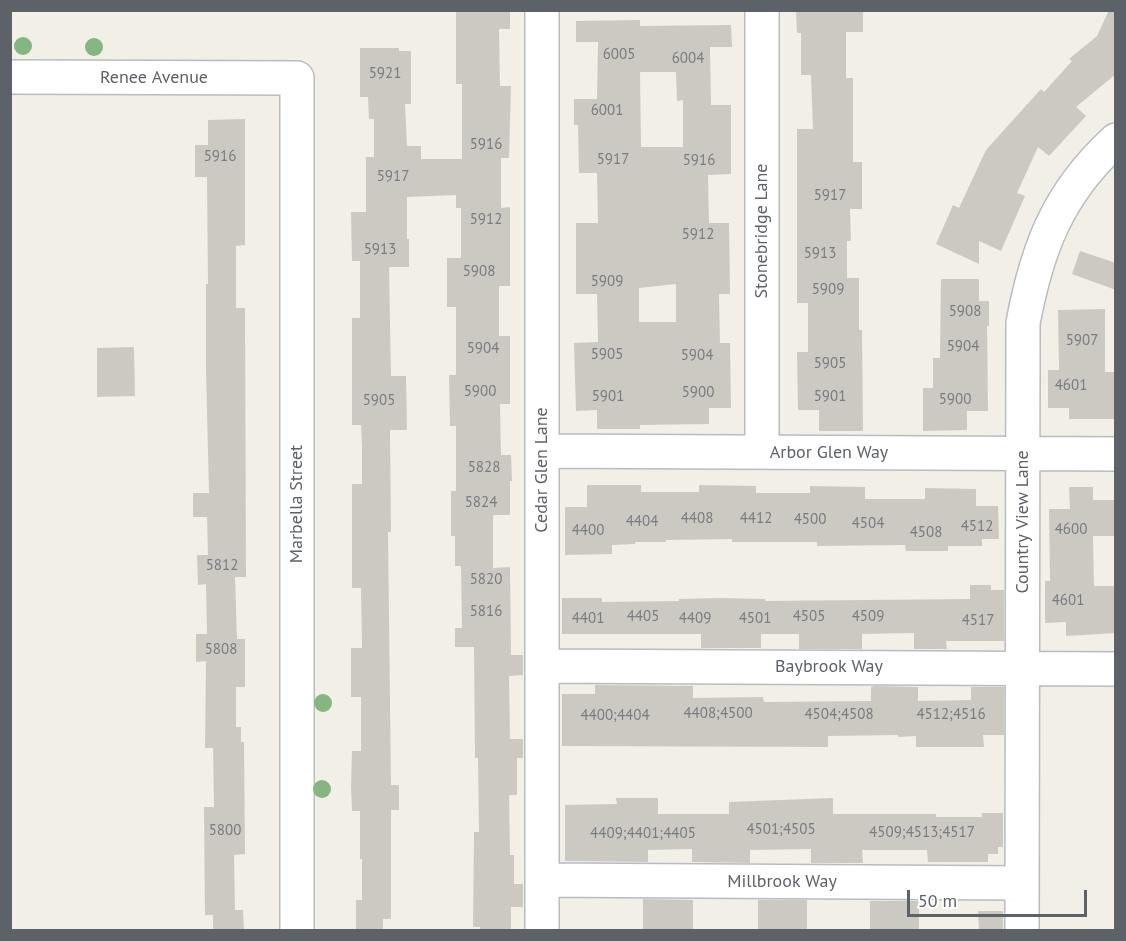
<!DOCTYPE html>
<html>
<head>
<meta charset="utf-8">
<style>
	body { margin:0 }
	#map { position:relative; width:1126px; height:941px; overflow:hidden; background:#f1efe6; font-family:"PT Sans",sans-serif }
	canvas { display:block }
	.frame { position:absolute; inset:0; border:12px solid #5d6268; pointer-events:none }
	.scale { position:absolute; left:907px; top:890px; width:180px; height:27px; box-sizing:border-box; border:3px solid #5d6268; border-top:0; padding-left:8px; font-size:18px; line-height:21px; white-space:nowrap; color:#5d6268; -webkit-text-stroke:4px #fff; paint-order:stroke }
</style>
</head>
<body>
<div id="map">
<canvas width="1126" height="941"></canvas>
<div class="frame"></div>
<div class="scale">50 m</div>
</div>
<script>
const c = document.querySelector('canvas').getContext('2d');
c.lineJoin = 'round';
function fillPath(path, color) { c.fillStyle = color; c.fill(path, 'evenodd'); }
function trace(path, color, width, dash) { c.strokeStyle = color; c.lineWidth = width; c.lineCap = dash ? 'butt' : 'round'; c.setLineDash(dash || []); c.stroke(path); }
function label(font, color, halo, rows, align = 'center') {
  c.font = font + ' "PT Sans",sans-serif'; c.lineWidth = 5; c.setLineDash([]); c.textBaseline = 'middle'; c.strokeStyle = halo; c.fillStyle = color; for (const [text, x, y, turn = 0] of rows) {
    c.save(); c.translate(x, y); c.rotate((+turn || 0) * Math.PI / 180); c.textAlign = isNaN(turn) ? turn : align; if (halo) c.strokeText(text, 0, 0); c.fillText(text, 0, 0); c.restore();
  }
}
fillPath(new Path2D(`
	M456,10H510V29H499L500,86H511L509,158H501V208L510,207V286H499V336H510V404H500L501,455H511L512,481H510V515H493V568L510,567L511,655H523V675L509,676L510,739H523V758H517V795H509L510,855H514V884H523V907H511V930H480V927H473L474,832H479L478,758H475L474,647H455V628H462L461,566H455V536H451V491H456V426H450L449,375H456V307H447V258H461V208H456V195L407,197V239H409V267H389L391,376H406L407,430H390L391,532H388L391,785H399V810H391V919H383V930H356V900H362V859H360V811H352L351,786L352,751H361V697H351V648H362L361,588H352V484H362V447L361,425H352V318H360V261H352L351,212H366V157H374V119H369L368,97H360V48H399V51H411V104H405L407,146H421V159H462V84H456Z
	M796,10H863V32H846V78H853V162H862V209H850L851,241H847V278H859V330H862L863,431H819V410H798L797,352H808V303H797V129H813L811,75H801V33H797Z
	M1109,10H1116V74L1076,107L1086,116L1049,156L1038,147L1017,193L1025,196L1001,251L979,241V264L936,244L953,205L959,208L986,150L1041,89L1044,92L1072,61L1069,59L1097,36Z
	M640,20V26L731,25L732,47H710L711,105H731V174L708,175L709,223H729L730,294H719L720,343H730L731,408H709V424L640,425V429H597V410L576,411L574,343L598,342L597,294H576V223H598L597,173H579L578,125H574V99H597L598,42H576V21ZM640,72H676L677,101L683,100V147H641ZM676,284V322H639V288Z
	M245,119V245L236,246V308H245L246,577H235L237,639H245V687H236V727H241V742H244L245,854L234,855L235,910H243L244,930H213V915H205L204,807H214L213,748H205L206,661L196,662V634H207L206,584L198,585L197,555H208L207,517H193V493H209L206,368V284H208L207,177H195V145H208V120Z
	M1080,251L1116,263V290L1072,274Z
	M941,279H979V301H989V326H987L988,411H967V430L923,431V388H933V358H940Z
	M1105,309V372H1116V419H1069V408H1048V370H1059L1058,310Z
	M134,347L135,396L97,397V348Z
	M587,485H641V492H699V485L756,486V493H810V486L865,487V499H925V488L976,489V506H998L999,539H982V546H948V551H906L905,545L817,546V542H732V539L666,540V542H635V544L612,545V554L565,555V507H587Z
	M1069,487H1093V500H1116V536H1093L1094,586H1116V633L1066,636V622L1045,623V581H1050L1049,509H1070Z
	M970,585H991V590H1004V641H946L947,649H914V633L862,634V649H799V634H761V648H701V634H562V598H602V602L679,601V599L721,598L765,599V601L970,599Z
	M595,685L693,686V698L763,697L764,702L871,701V687L875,686L918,687V701L971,700V687H1004V735H983L984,747H916V736L898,737V735L828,736V747L562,746V694H595Z
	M616,798H658V814H729V802L833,798V814H936V817H982V813H1003V847H998V854H988V862H928L927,850H862L863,863H811V849L750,850V863L692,862V849L648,850V862L565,861V805L617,804Z
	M643,899L693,900V930H643Z
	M758,900H807V930H758Z
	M870,901H919V930H870Z
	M978,911H1003V930H979Z`), '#ccc9c3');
const minor = new Path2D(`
	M10,77L297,78V930
	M542,451L1116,454
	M762,452V10
	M542,666L1116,669
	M542,880L1022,883
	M542,930V10
	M1022,930L1023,323C1037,248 1058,193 1116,140`);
trace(minor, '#b8bcc1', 36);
trace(minor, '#fff', 33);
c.fillStyle = '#85b682';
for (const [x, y] of [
	[23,46],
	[94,47],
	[323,703],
	[322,789]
]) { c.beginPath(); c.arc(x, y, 9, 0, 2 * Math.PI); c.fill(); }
label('15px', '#797c7f', null, [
	["6005",619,55],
	["6004",688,59],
	["5921",385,74],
	["6001",607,111],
	["5916",486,145],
	["5916",220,157],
	["5917",613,160],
	["5916",699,161],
	["5917",393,177],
	["5917",830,196],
	["5912",486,220],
	["5912",698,235],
	["5913",380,250],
	["5913",820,254],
	["5908",479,272],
	["5909",607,282],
	["5909",828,290],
	["5908",965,312],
	["5907",1082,341],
	["5904",963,347],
	["5904",483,349],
	["5905",607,355],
	["5904",697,356],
	["5905",830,364],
	["4601",1071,386],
	["5900",480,392],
	["5900",698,393],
	["5901",608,397],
	["5901",830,397],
	["5900",955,400],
	["5905",379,401],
	["5828",484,468],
	["5824",481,503],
	["4408",697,519],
	["4412",756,519],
	["4500",810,520],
	["4404",642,522],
	["4504",868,524],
	["4512",977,527],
	["4600",1071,530],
	["4400",588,531],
	["4508",926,533],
	["5812",222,566],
	["5820",486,580],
	["4601",1068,601],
	["5816",486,612],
	["4405",643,617],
	["4505",809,617],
	["4509",868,617],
	["4401",588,619],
	["4409",695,619],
	["4501",755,619],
	["4517",978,621],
	["5808",221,650],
	["4408;4500",718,714],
	["4504;4508",839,715],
	["4512;4516",951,715],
	["4400;4404",615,716],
	["4501;4505",781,830],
	["5800",225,831],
	["4509;4513;4517",922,833],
	["4409;4401;4405",643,834]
]);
label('18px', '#5d6268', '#fff', [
	["Renee Avenue",154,78],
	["Stonebridge Lane",762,231,-90],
	["Arbor Glen Way",829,453],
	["Cedar Glen Lane",542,470,-90],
	["Marbella Street",297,504,-90],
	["Country View Lane",1023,522,-90],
	["Baybrook Way",829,667],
	["Millbrook Way",782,882]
]);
</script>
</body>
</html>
